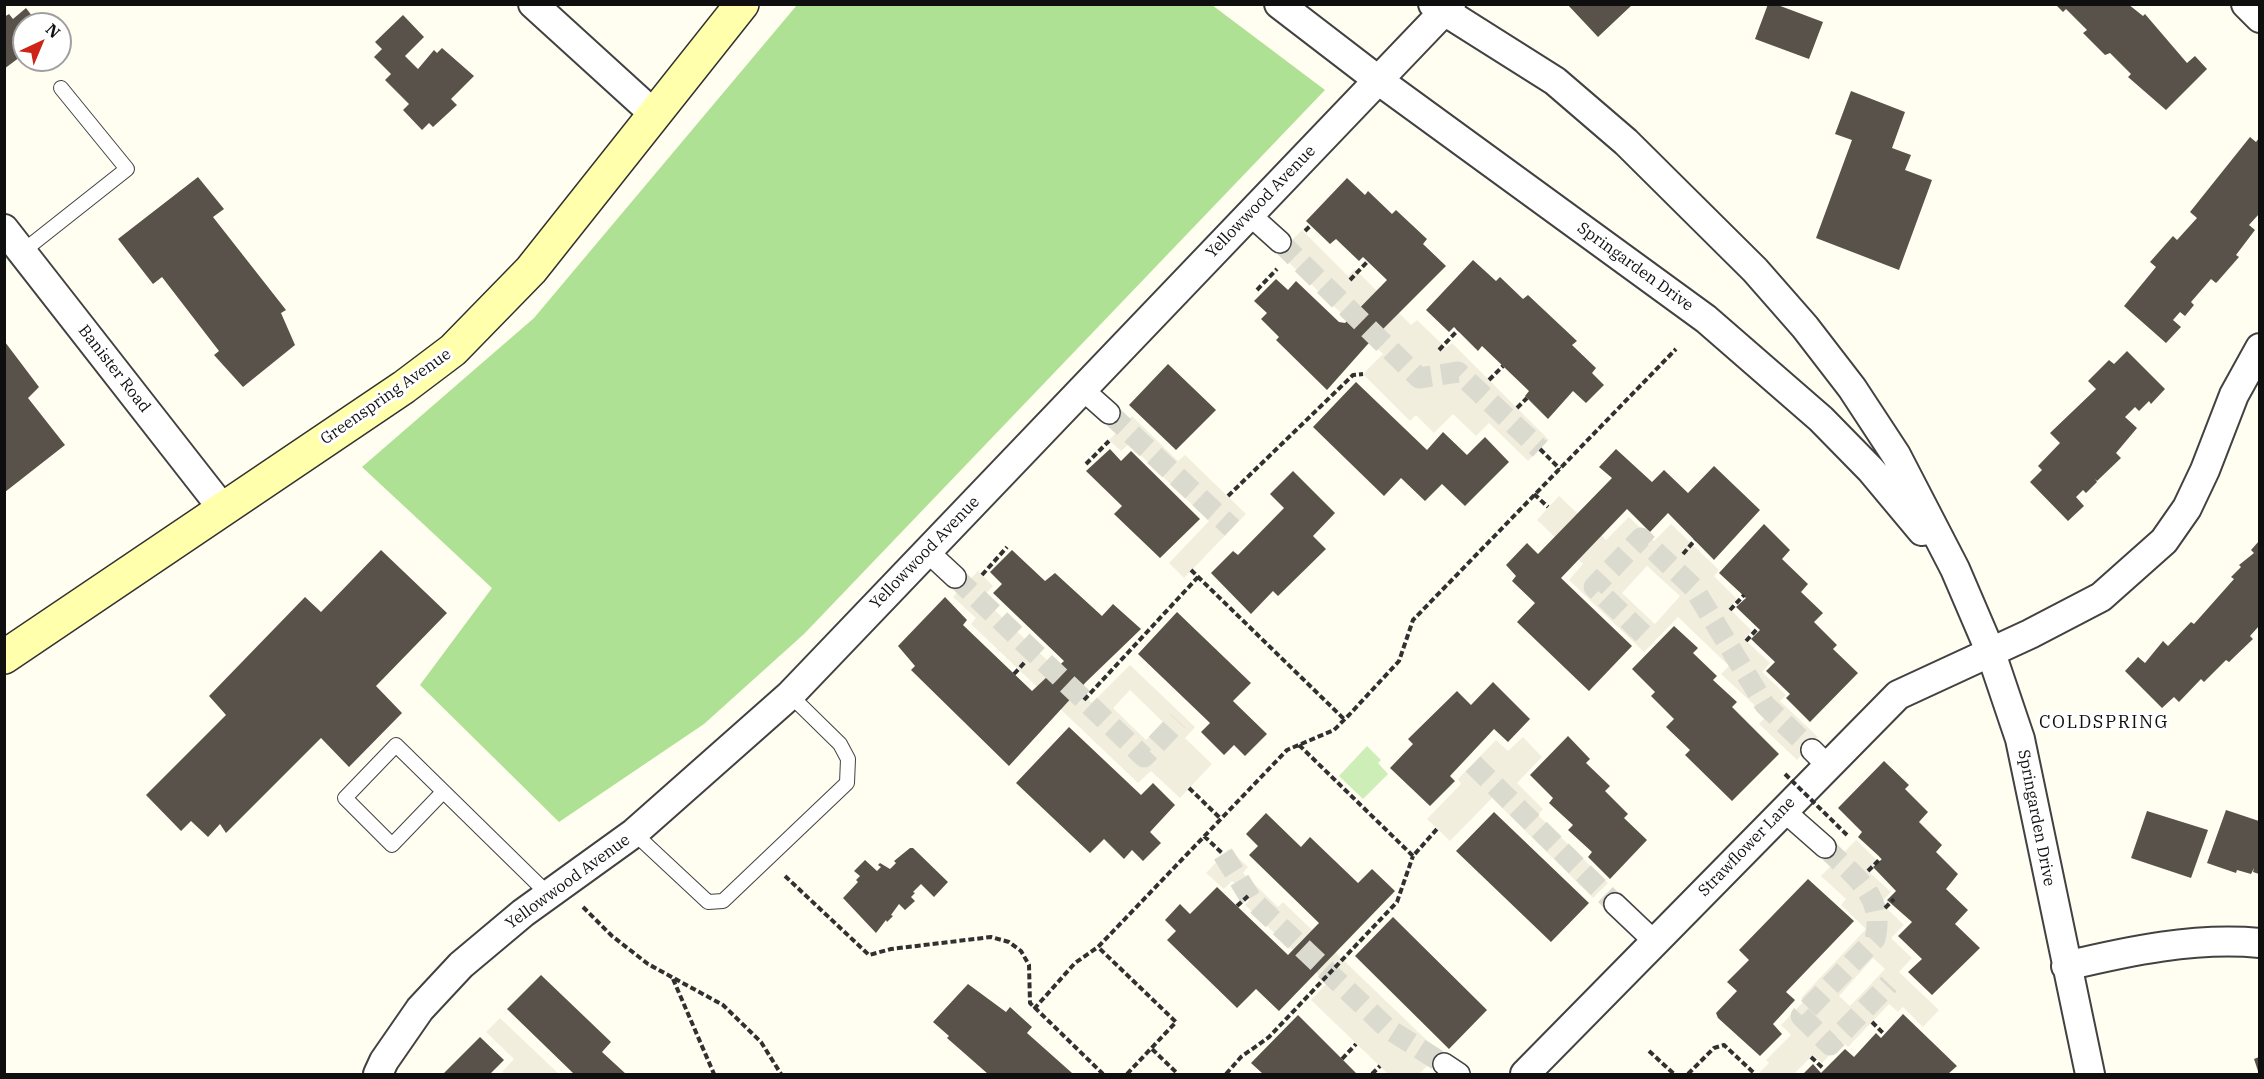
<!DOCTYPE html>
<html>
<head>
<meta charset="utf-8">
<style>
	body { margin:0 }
	#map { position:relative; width:2264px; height:1079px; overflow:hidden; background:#fffef1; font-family:"IBM Plex Serif",serif }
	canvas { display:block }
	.frame { position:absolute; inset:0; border:6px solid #0f0f0f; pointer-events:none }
	.north { position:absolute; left:12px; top:12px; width:60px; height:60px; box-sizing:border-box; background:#fff; border:2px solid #9f9f9f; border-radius:50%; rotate:44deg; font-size:16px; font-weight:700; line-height:24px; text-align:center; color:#0f0f0f }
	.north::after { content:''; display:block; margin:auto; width:21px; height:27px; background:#ce2318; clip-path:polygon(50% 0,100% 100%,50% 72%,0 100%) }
</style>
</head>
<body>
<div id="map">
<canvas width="2264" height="1079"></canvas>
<div class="frame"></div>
<div class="north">N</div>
</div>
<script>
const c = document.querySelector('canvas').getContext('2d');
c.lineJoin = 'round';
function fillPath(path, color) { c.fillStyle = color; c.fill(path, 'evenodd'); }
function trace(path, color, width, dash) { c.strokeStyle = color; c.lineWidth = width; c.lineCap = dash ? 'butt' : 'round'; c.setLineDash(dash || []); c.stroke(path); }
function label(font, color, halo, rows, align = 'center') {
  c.font = font + ' "IBM Plex Serif",serif'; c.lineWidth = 6; c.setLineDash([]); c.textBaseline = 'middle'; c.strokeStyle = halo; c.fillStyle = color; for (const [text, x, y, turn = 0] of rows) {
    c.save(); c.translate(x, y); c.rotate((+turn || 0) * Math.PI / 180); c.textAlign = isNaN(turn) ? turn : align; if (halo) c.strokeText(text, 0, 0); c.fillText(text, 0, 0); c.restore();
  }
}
fillPath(new Path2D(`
	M1367,746L1381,760L1378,763L1388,774L1363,799L1339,776Z`), '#cdeeb6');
fillPath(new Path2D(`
	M797,5H1212L1325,90L804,634L704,724L559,822L420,685L492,588L362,467L534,318Z`), '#aee193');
fillPath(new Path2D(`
	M1302,230L1348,276L1355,269L1411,325L1417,320L1446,348L1452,343L1549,440L1528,461L1489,423L1476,436L1453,414L1434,433L1416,415L1410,421L1363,374L1383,354L1279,253Z
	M1132,416L1178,461L1185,455L1246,514L1184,578L1169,563L1209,521L1129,444L1121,451L1109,440Z
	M1559,496L1606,540L1629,517L1654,541L1671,524L1719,570L1714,576L1737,599L1729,608L1752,631L1744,639L1770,663L1762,672L1786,695L1780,701L1818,737L1797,760L1759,724L1766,716L1721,674L1729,666L1678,617L1644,652L1569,580L1583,564L1537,520ZM1647,566L1680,596L1655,624L1622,593Z
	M978,571L993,586L982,598L1092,703L1130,665L1195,727L1185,738L1212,764L1180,798L1151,771L1138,783L971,624L976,618L953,597ZM1130,690L1163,722L1146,740L1113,708Z
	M1523,737L1542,757L1517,783L1543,809L1538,815L1608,883L1593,898L1492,798L1450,841L1427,819L1461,784L1458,779L1496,740L1508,751Z
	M1856,840L1878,861L1868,871L1891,892L1881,903L1904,925L1891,938L1912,958L1899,972L1939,1010L1923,1027L1903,1007L1898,1012L1889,1004L1848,1047L1842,1042L1822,1063L1813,1055L1794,1074H1758L1769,1063L1766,1060L1791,1035L1781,1025L1804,1001L1801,998L1866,929L1841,905L1846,899L1821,876ZM1873,958L1885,969L1850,1006L1839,996Z
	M1229,849L1248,867L1243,873L1278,907L1283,902L1440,1053L1419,1074H1388L1311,1000L1327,983L1245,905L1251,898L1232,881L1224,889L1206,873Z
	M500,1018L559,1074H505L502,1072L514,1059L486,1032Z`), '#f1eede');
fillPath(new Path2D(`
	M1567,4H1633L1598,37Z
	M1768,4H1775L1823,22L1809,59L1755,39Z
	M2055,4H2128L2143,16L2145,14L2187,63L2195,56L2207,69L2166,110L2128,77L2131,74L2110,53L2105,55L2083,33L2087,30L2066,9L2063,12Z
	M26,8L38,24H24V54L4,69V17L9,14L13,19Z
	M403,15L424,37L405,56L418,69L434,50L437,53L442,48L474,76L451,99L457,105L433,127L429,123L422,130L403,110L409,104L385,80L391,74L374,57L382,49L375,42Z
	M1851,91L1905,112L1892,148L1911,155L1905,170L1932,180L1899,270L1816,238L1852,140L1835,134Z
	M2250,137L2256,142L2259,138V214L2249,225L2255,230L2236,255L2239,257L2218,281L2216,283L2211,279L2191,302L2194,305L2185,316L2180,312L2173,320L2181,327L2166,343L2124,306L2156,267L2150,262L2173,236L2177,240L2197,218L2190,212Z
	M198,177L224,209L213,217L286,310L281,313L295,345L243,387L214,355L219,351L162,277L153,284L118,239Z
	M1347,178L1365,195L1368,191L1392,214L1396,210L1427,239L1423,244L1446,266L1367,345L1327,390L1276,340L1279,337L1261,319L1267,313L1254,301L1276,279L1288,290L1296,281L1339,322L1345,323L1387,280L1363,257L1359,261L1336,239L1330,244L1306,221Z
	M1473,260L1496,281L1500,277L1523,299L1528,295L1577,341L1572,345L1596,368L1592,373L1604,385L1586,403L1573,391L1548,419L1525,396L1529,391L1482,346L1478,351L1454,327L1449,332L1426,310Z
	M5,342L39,387L28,398L65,445L5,492Z
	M2127,351L2165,389L2151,404L2149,401L2139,411L2135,407L2125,417L2137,428L2116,453L2121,458L2097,481L2095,479L2097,482L2086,493L2083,490L2076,497L2084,506L2068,521L2030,482L2042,470L2038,466L2060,443L2050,433L2096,389L2088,381L2109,360L2114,364Z
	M1168,364L1216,410L1176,450L1129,405Z
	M1356,382L1427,450L1443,432L1467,455L1485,437L1509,462L1465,506L1442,484L1425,501L1401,478L1384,496L1313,427Z
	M1110,449L1121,461L1131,451L1200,519L1160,558L1114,514L1122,506L1086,471Z
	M1616,449L1652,482L1664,470L1688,493L1714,466L1760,510L1714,560L1668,513L1650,532L1627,509L1561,578L1632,646L1589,691L1517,622L1535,603L1512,581L1516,576L1506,565L1527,543L1538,554L1612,478L1599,467Z
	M1293,471L1335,513L1313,536L1326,549L1278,596L1273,591L1251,614L1211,573L1233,551L1238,555L1284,508L1270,494Z
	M1764,524L1790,550L1782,559L1808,584L1801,592L1823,613L1814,622L1837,645L1833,649L1858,673L1810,722L1786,698L1790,694L1766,671L1775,662L1751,639L1760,630L1736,607L1746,598L1719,573Z
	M2259,541V626L2250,636L2253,639L2229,662L2226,660L2204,682L2201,679L2179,702L2174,697L2162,708L2125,671L2138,657L2145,663L2163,641L2168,646L2191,622L2194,624L2234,579L2231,577L2241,567L2239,565L2254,553L2251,550Z
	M381,550L447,613L376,686L402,713L349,767L321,738L226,833L220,824L208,837L191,821L181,831L146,795L226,715L209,696L305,597L321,612Z
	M1012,550L1045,581L1055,573L1102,616L1113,604L1141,629L1086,682L1009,766L911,670L915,666L898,646L945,597L967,620L963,625L1032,691L1064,661L993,593L1002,584L990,572Z
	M1177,612L1251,683L1233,701L1267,734L1245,756L1234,745L1224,755L1201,732L1210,723L1138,654Z
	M1674,626L1698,648L1693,653L1717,676L1713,680L1737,702L1732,707L1779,754L1732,801L1685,755L1690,750L1666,727L1674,719L1651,696L1655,692L1632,669Z
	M1493,682L1530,719L1508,742L1494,729L1450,776L1455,781L1430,806L1390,768L1413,744L1408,739L1457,691L1471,705Z
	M1069,727L1141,795L1153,783L1175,805L1150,832L1161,843L1143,861L1132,850L1124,859L1104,839L1090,853L1016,783Z
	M1568,736L1590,759L1586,763L1610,786L1605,791L1628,814L1624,818L1647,840L1610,879L1588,857L1592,852L1568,830L1573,825L1549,803L1553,798L1530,775Z
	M1884,761L1909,785L1905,789L1928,812L1919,822L1942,845L1936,852L1958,874L1946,889L1968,910L1955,924L1980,948L1932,995L1908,972L1922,959L1898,936L1912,922L1887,900L1896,891L1873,867L1882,859L1858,837L1862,832L1838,808Z
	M2226,810L2259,821V874L2253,872L2254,868L2251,874L2237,870L2236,873L2207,863Z
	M2147,811L2208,830L2191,878L2131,858Z
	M1494,812L1589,903L1551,942L1456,851Z
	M1266,813L1301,847L1310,837L1358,883L1372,869L1395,891L1279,1011L1256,989L1237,1008L1167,940L1176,931L1165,920L1180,904L1190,914L1217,887L1288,955L1319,923L1249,855L1258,846L1246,834Z
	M910,848H913L948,882L934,897L921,884L913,892L915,893L911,897L915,901L905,910L899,904L891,915L893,916L887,922L886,920L876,933L843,898L858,882L856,880L860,876L854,871L865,860L877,871L881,867L878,865L880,863L890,869L896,863L894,861Z
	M1808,879L1854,921L1786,992L1795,1000L1773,1024L1782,1034L1760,1056L1718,1018L1716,1013L1737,991L1727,982L1749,960L1739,950Z
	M1393,917L1487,1010L1449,1049L1355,956Z
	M541,975L611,1042L602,1052L626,1074H574L507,1009Z
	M968,984L1006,1012L1010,1007L1032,1027L1027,1033L1072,1073L988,1074L947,1038L949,1036L933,1022Z
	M1903,1014L1957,1066L1948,1074H1803L1813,1064L1821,1073L1845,1049L1854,1057L1876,1033L1881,1038Z
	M1298,1015L1357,1074H1263L1251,1063Z
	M480,1037L504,1060L490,1074H443Z
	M2259,1057V1074L2254,1059Z`), '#59524a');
trace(new Path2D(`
	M1280,242L1419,378L1458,372L1540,449
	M1109,413L1232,528
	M955,577L1144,757L1178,721
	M1643,634L1594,587L1641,538L1693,587L1765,705L1812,750
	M1473,764L1615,904
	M1825,847C1852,875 1886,895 1875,939L1801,1016L1830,1045L1889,984
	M1223,854L1251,899L1387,1028L1444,1064`), '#dbdacf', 21, [21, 10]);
const service = new Path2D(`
	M22,252L127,169L61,88
	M443,792L392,845L345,798L396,745L548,894
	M634,833L708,902L723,901L847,783L848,759L840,744L790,695`);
const pedestrian = new Path2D(`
	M1250,215L1280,242
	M1082,389L1109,413
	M927,551L955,577
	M1812,750L1827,765
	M1783,810L1825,847
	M1615,904L1655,942
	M1444,1064L1459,1074`);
const minor = new Path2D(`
	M533,4L655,115
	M1279,4L1378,80L1706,319L1821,419L1871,470L1922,531
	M1433,4L1555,81L1626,142L1755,270L1805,327L1852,388L1896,455L1955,569L1991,653L2020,739L2090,1074
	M2246,4L2260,18
	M4,229L223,509
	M2066,966C2129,951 2194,937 2260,943
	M378,1074L384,1061L420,1009L461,965L523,913L634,833L790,695L1451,4
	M1525,1074L1898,695L2030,634L2101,597L2164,541L2187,508L2205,470L2234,395L2260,348`);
const secondary = new Path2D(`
	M4,657L404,387L453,350L531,270L742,4`);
trace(service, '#424242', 16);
trace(pedestrian, '#424242', 24);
trace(minor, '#424242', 32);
trace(secondary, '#313131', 36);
trace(new Path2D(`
	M1305,231L1311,225
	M1350,280L1368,261
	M1257,290L1277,269
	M1439,350L1458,330
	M1489,380L1503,366
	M1517,408L1527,398
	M1540,449L1560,469
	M1086,464L1109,441
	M1534,494L1548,507
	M1228,496L1353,375L1363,374
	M1683,554L1695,540
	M1191,570L1344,719
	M982,575L1007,547
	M1730,610L1744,595
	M1746,641L1758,628
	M1014,674L1026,661
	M1084,700L1198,577
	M1299,745L1413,856L1437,829
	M1189,788L1221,819
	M1204,836L1223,854
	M1868,871L1881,858
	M785,876L869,955L891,949L991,937L1009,942L1021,951L1029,965L1030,1003L1103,1074
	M1237,906L1248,896
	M583,907L612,936L648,964L723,1005L761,1042L781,1074
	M1885,908L1894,899
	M673,979L714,1074
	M1034,1009L1075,963L1098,947
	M1872,1022L1884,1034
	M1152,1049L1178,1074
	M1649,1051L1674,1074
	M1811,1057L1824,1069
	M1342,1059L1356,1044
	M1127,1074L1176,1022L1098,947L1287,750L1334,730L1349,715L1399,661L1413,620L1676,349
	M1226,1074L1241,1057L1269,1037L1397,902L1413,856
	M1372,1074L1380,1066
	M1688,1074L1714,1048L1724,1045L1755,1074`), '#313131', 4, [6, 3]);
trace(service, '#fff', 14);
trace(pedestrian, '#fff', 21);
trace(minor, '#fff', 28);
trace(secondary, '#ffffac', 33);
trace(new Path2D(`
	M1785,774L1847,835`), '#313131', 4, [6, 3]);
label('16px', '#0f0f0f', '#fff', [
	["Yellowwood Avenue",1261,202,-46],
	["Springarden Drive",1635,267,36],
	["Banister Road",114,369,52],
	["Greenspring Avenue",386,397,-35],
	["Yellowwood Avenue",925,553,-46],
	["Springarden Drive",2036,818,79],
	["Strawflower Lane",1747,847,-46],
	["Yellowwood Avenue",568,882,-36]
]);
c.letterSpacing = '1.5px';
label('18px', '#0f0f0f', '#fff', [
	["COLDSPRING",2104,723]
]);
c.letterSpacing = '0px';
</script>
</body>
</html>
